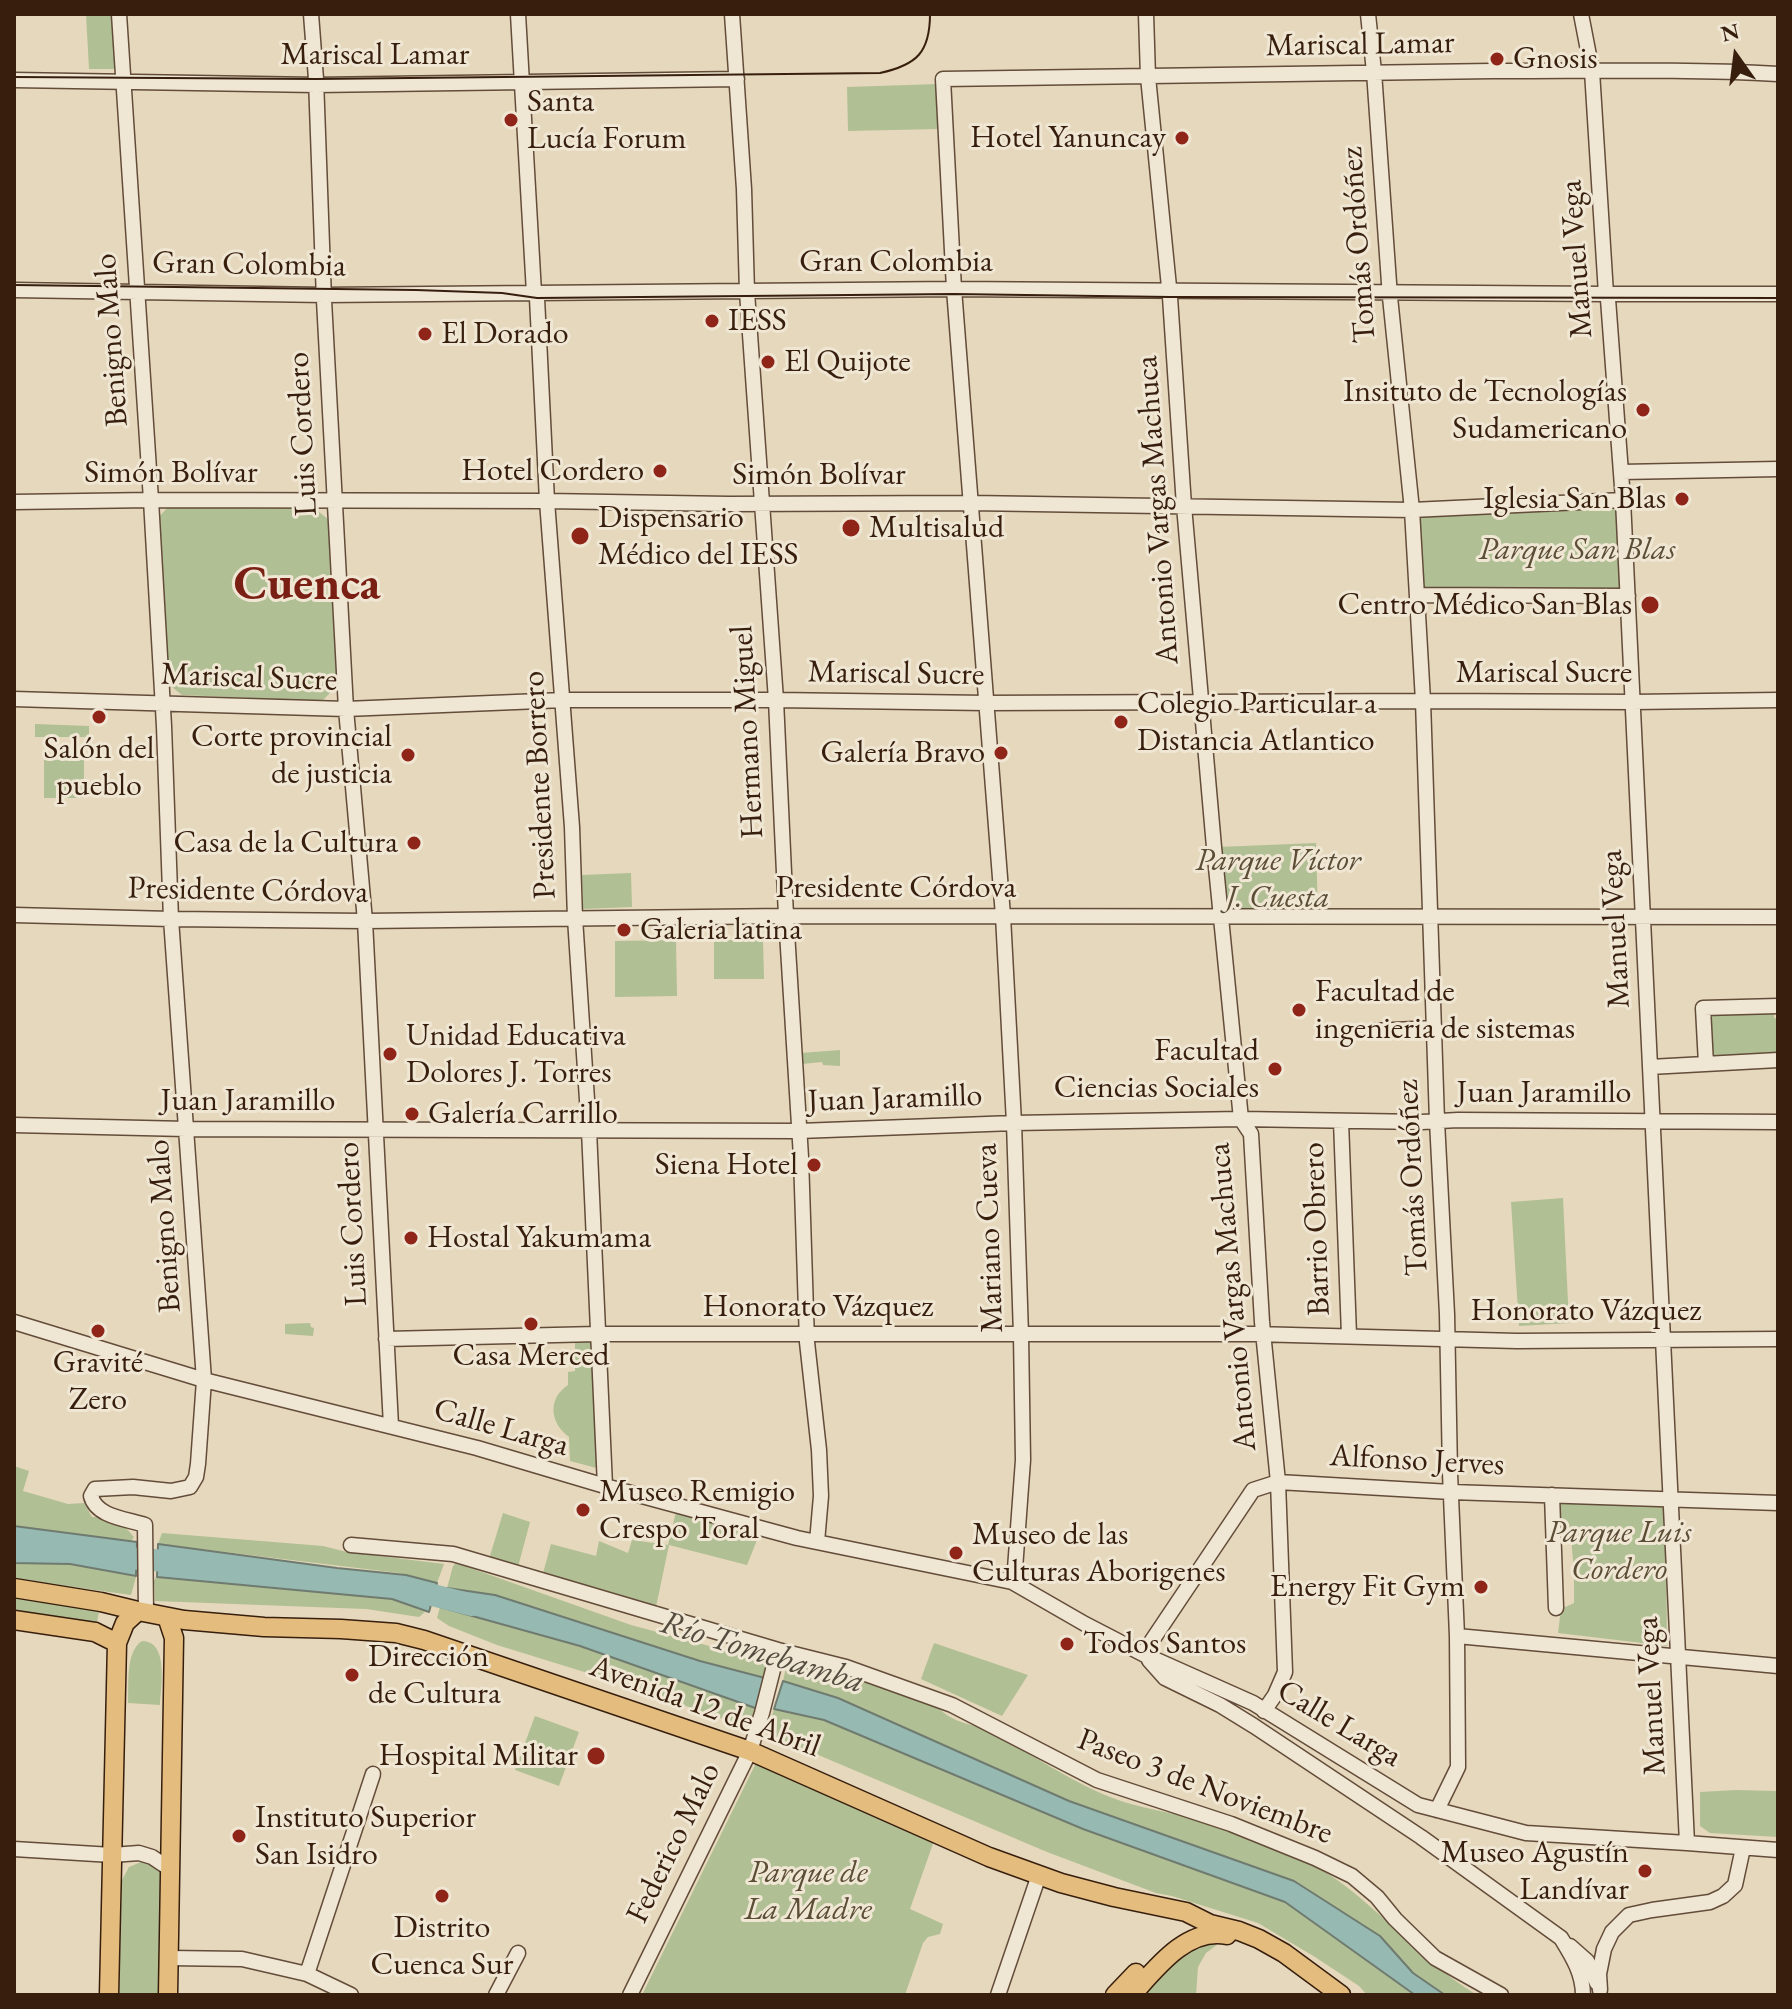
<!DOCTYPE html>
<html>
<head>
<meta charset="utf-8">
<style>
	body { margin:0 }
	#map { position:relative; width:1792px; height:2009px; overflow:hidden; background:#e6d8bc; font-family:"EB Garamond",serif }
	canvas { display:block }
	.frame { position:absolute; inset:0; border:16px solid #371e0d; pointer-events:none }
	.north { position:absolute; left:1696px; top:16px; width:80px; height:80px; -webkit-text-stroke:6px #efe6d3; paint-order:stroke; rotate:346deg; font-size:22px; font-weight:700; line-height:32px; text-align:center; color:#371e0d }
	.north::after { content:''; display:block; margin:auto; width:28px; height:36px; background:#371e0d; clip-path:polygon(50% 0,100% 100%,50% 72%,0 100%) }
</style>
</head>
<body>
<div id="map">
<canvas width="1792" height="2009"></canvas>
<div class="frame"></div>
<div class="north">N</div>
</div>
<script>
const c = document.querySelector('canvas').getContext('2d');
c.lineJoin = 'round';
function fillPath(path, color) { c.fillStyle = color; c.fill(path, 'evenodd'); }
function trace(path, color, width, dash) { c.strokeStyle = color; c.lineWidth = width; c.lineCap = dash ? 'butt' : 'round'; c.setLineDash(dash || []); c.stroke(path); }
function label(font, color, halo, rows, align = 'center') {
  c.font = font + ' "EB Garamond",serif'; c.lineWidth = 6; c.setLineDash([]); c.textBaseline = 'middle'; c.strokeStyle = halo; c.fillStyle = color; for (const [text, x, y, turn = 0] of rows) {
    c.save(); c.translate(x, y); c.rotate((+turn || 0) * Math.PI / 180); c.textAlign = isNaN(turn) ? turn : align; if (halo) c.strokeText(text, 0, 0); c.fillText(text, 0, 0); c.restore();
  }
}
fillPath(new Path2D(`
	M86,14H114L115,69H89Z
	M938,84L939,129L848,131L847,87Z
	M171,504L312,506L330,521L340,683L322,701L182,695L163,680L154,522Z
	M1619,504L1624,591L1422,592L1418,513Z
	M35,724L89,726V737H35Z
	M44,760H84V798H44Z
	M1316,843L1318,914L1224,915L1218,847Z
	M631,873L632,907L583,909L582,875Z
	M676,940L677,996L615,997V941Z
	M714,940H763L764,979H714Z
	M1774,1008V1018L1778,1019V1054L1709,1057L1710,1010Z
	M840,1050V1066L823,1065L822,1062L802,1064L801,1053Z
	M1563,1198L1569,1323L1519,1326L1511,1202Z
	M310,1323L311,1327L314,1328L313,1336L285,1334V1324Z
	M598,1341L604,1470L570,1461L569,1437C550,1423 547,1399 568,1385V1372L575,1371V1342Z
	M14,1466L29,1471L23,1491L68,1504L84,1503L92,1517C112,1516 122,1522 134,1537L131,1541L14,1526Z
	M1556,1500L1663,1505L1666,1537L1667,1646L1558,1633L1561,1609L1574,1603V1572L1571,1537L1557,1522Z
	M676,1512L759,1535L747,1565L669,1545L656,1607L618,1594L543,1573L551,1544L596,1556L599,1541L628,1553L632,1540L668,1545Z
	M503,1513L530,1522L518,1567L489,1559Z
	M162,1533L323,1546L347,1552L444,1564L437,1583L399,1573L158,1544Z
	M14,1562L72,1563L136,1577L131,1595L14,1579Z
	M455,1564L462,1565L631,1625L769,1662L765,1678L700,1661L495,1595L447,1588L453,1566Z
	M156,1577L392,1598L425,1612L419,1617L366,1609L155,1601L154,1581Z
	M14,1588L101,1602L95,1632L14,1620Z
	M440,1607L580,1646L758,1709L751,1726H743L620,1683L497,1645L449,1626L437,1618Z
	M142,1641C169,1641 161,1687 160,1705L128,1703C129,1685 125,1652 142,1641Z
	M934,1643L1028,1675L1002,1716L921,1679Z
	M787,1663C799,1663 811,1667 824,1669C862,1678 899,1692 937,1706C946,1718 967,1726 982,1726C1025,1750 1074,1785 1121,1801C1149,1810 1180,1814 1209,1823C1239,1833 1271,1844 1300,1858C1368,1890 1413,1957 1477,1995H1445L1413,1973L1380,1936L1294,1881L1069,1801L838,1698L783,1681Z
	M774,1709L824,1720L1083,1829L1285,1902L1415,1995H1367L1359,1986L1315,1957L1258,1923L1172,1896L1156,1893L1047,1852L776,1737L768,1729Z
	M535,1716L579,1732L559,1786L515,1770Z
	M757,1761L935,1838L910,1909L943,1924L940,1934L928,1937L923,1943L905,1995H642Z
	M1736,1790L1776,1791L1778,1801V1837L1710,1833L1700,1826V1792Z
	M141,1862C153,1863 158,1866 162,1877L160,1995H119L122,1880L129,1867Z
	M1218,1944L1206,1953L1198,1967L1196,1995L1147,1993L1150,1987L1177,1958L1199,1945Z`), '#b1bf94');
const water = new Path2D(`
	M14,1526L137,1542L136,1576L70,1564L14,1563Z
	M158,1544L337,1568L406,1575L437,1583L429,1612L392,1599L157,1577Z
	M447,1588L495,1595L700,1661L765,1678L758,1709L580,1646L440,1607Z
	M783,1681L838,1698L1069,1801L1294,1881L1380,1936L1413,1973L1445,1995H1415L1285,1902L1083,1829L824,1720L774,1709Z`);
fillPath(water, '#96b9b2');
trace(water, '#707b70', 2);
trace(new Path2D(`
	M106,1556L188,1563
	M405,1588L472,1605`), '#96b9b2', 22);
const minor = new Path2D(`
	M119,14L151,500L164,726L171,919L204,1380L198,1464L196,1477L190,1487L171,1491L133,1487L95,1489L91,1496C96,1517 127,1519 145,1525L146,1613
	M311,14L316,79L324,300L346,709L365,921L391,1426
	M518,14L534,293L537,298L547,501L572,827L575,918L589,1130L605,1486
	M732,14L744,189L747,292L776,700L786,916L801,1157L807,1342L819,1450L821,1496L817,1542
	M1146,14L1148,77L1170,297L1184,506L1214,847L1241,1119L1251,1134L1262,1322L1278,1482L1285,1672L1275,1695L1264,1711
	M1368,14L1374,72L1390,297L1412,510L1423,701L1437,1121L1447,1314L1450,1473L1457,1636L1458,1767L1437,1810
	M1581,14L1592,71L1606,294L1608,299L1623,500L1687,1843
	M14,80L316,85L737,79
	M14,290L324,295L954,289L1606,294H1778
	M1621,472L1778,469
	M14,502L151,500L547,501L729,504L971,503L1412,510L1623,500
	M1417,595L1628,596
	M14,699L346,709L564,700H776L986,703L1423,701L1633,702L1778,700
	M14,915L171,919L365,921L786,916L1778,917
	M1372,1031L1435,1028
	M1706,1064L1703,1008L1778,1006
	M1650,1067L1778,1060
	M1341,1121L1349,1335
	M14,1125L186,1129L799,1131L1014,1123L1241,1119L1422,1122L1458,1120L1778,1122
	M14,1322L204,1380L477,1448L605,1486L797,1538L1012,1582L1085,1624L1143,1654L1253,1703L1418,1805L1526,1833L1687,1843L1778,1850
	M386,1339L597,1334H1254L1517,1341L1778,1339
	M1552,1495L1556,1608
	M351,1545L453,1554L778,1650L846,1667L952,1705L1097,1780L1231,1824L1315,1858L1352,1876L1377,1897L1395,1919L1435,1958L1501,1995
	M1012,1582L1015,1569L1023,1460L1021,1335L1014,1123L1003,916L954,289L943,79C1130,77 1318,72 1506,71C1596,71 1688,69 1778,74
	M1457,1636L1778,1666
	M1143,1654L1253,1490L1278,1482L1451,1492L1778,1503
	M1149,1660L1165,1678L1220,1705L1254,1726L1421,1837L1561,1938C1572,1956 1583,1973 1583,1995
	M14,1849L112,1855L139,1853L152,1857L170,1869
	M1570,1946L1587,1961L1597,1983
	M169,1958L242,1959L307,1974L351,1995
	M307,1974L373,1774
	M1600,1990L1599,1974L1604,1949L1612,1932L1629,1915L1652,1910L1710,1902L1723,1896L1735,1885L1743,1848
	M496,1995L518,1953
	M630,1995L750,1751L762,1713L778,1650
	M998,1995L1039,1875`);
const major = new Path2D(`
	M14,1588L101,1602L138,1611L184,1620L264,1627L341,1629L396,1633L424,1640L750,1751L989,1857L1061,1883L1114,1897L1186,1912L1210,1924L1239,1931L1259,1939L1284,1953L1341,1995
	M167,1617L174,1638L168,1995
	M14,1620L95,1632L117,1643
	M109,1995L117,1643L125,1623L138,1611
	M1115,1995L1136,1973
	M1132,1995C1156,1968 1187,1927 1227,1935`);
trace(minor, '#634c39', 17);
trace(major, '#371e0d', 21);
trace(minor, '#efe6d3', 14);
trace(major, '#e3bc7e', 18);
trace(new Path2D(`
	M14,77L316,79L880,73C917,65 930,52 930,14
	M14,285L416,290L502,293L537,298L954,294L1170,297L1778,298`), '#371e0d', 2);
for (const [x, y, r, color] of [
	[1497,59,8,"#8f2418"],
	[511,120,8,"#8f2418"],
	[1182,138,8,"#8f2418"],
	[712,321,8,"#8f2418"],
	[425,334,8,"#8f2418"],
	[768,362,8,"#8f2418"],
	[1643,410,8,"#8f2418"],
	[660,471,8,"#8f2418"],
	[1682,499,8,"#8f2418"],
	[851,528,10,"#8f2418"],
	[580,536,10,"#8f2418"],
	[1650,605,10,"#8f2418"],
	[99,717,8,"#8f2418"],
	[1121,722,8,"#8f2418"],
	[1001,753,8,"#8f2418"],
	[408,755,8,"#8f2418"],
	[414,843,8,"#8f2418"],
	[624,930,8,"#8f2418"],
	[1299,1010,8,"#8f2418"],
	[390,1054,8,"#8f2418"],
	[1275,1069,8,"#8f2418"],
	[412,1114,8,"#8f2418"],
	[814,1165,8,"#8f2418"],
	[411,1238,8,"#8f2418"],
	[531,1324,8,"#8f2418"],
	[98,1331,8,"#8f2418"],
	[583,1510,8,"#8f2418"],
	[956,1553,8,"#8f2418"],
	[1481,1587,8,"#8f2418"],
	[1067,1644,8,"#8f2418"],
	[352,1675,8,"#8f2418"],
	[596,1756,10,"#8f2418"],
	[239,1836,8,"#8f2418"],
	[1645,1871,8,"#8f2418"],
	[442,1896,8,"#8f2418"]
]) { const dot = new Path2D(); dot.arc(x, y, r, 0, 2 * Math.PI); c.fillStyle = color; c.fill(dot); trace(dot, '#efe6d3', 3); }
label('32px', '#371e0d', '#efe6d3', [
	["Mariscal Lamar",1360,45,-1],
	["Mariscal Lamar",375,55],
	["Tomás Ordóñez",1359,245,-94],
	["Manuel Vega",1577,259,-94],
	["Gran Colombia",896,262],
	["Gran Colombia",249,265,1],
	["Benigno Malo",112,340,-94],
	["Luis Cordero",303,434,-93],
	["Simón Bolívar",171,473],
	["Simón Bolívar",819,475],
	["Antonio Vargas Machuca",1158,510,-94],
	["Mariscal Sucre",1544,673],
	["Mariscal Sucre",896,674,1],
	["Mariscal Sucre",249,678,2],
	["Hermano Miguel",748,732,-93],
	["Presidente Borrero",540,785,-93],
	["Presidente Córdova",896,888],
	["Presidente Córdova",248,891,1],
	["Manuel Vega",1616,929,-93],
	["Juan Jaramillo",1544,1093],
	["Juan Jaramillo",895,1099,-2],
	["Juan Jaramillo",248,1101],
	["Tomás Ordóñez",1413,1178,-93],
	["Luis Cordero",353,1224,-93],
	["Benigno Malo",165,1226,-94],
	["Barrio Obrero",1317,1229,-92],
	["Mariano Cueva",990,1238,-92],
	["Antonio Vargas Machuca",1233,1297,-95],
	["Honorato Vázquez",818,1307],
	["Honorato Vázquez",1586,1311],
	["Calle Larga",501,1428,16],
	["Alfonso Jerves",1417,1461,3],
	["Manuel Vega",1652,1696,-93],
	["Avenida 12 de Abril",705,1707,20],
	["Calle Larga",1339,1724,31],
	["Paseo 3 de Noviembre",1205,1787,21],
	["Federico Malo",674,1843,-64]
]);
label('32px', '#371e0d', '#efe6d3', [
	["Gnosis",1513,59],
	["Santa",527,102],
	["Lucía Forum",527,139],
	["Hotel Yanuncay",1166,138,"right"],
	["IESS",728,321],
	["El Dorado",441,334],
	["El Quijote",784,362],
	["Insituto de Tecnologías",1627,392,"right"],
	["Sudamericano",1627,429,"right"],
	["Hotel Cordero",644,471,"right"],
	["Iglesia San Blas",1666,499,"right"],
	["Dispensario",598,518],
	["Médico del IESS",598,555],
	["Multisalud",869,528],
	["Centro Médico San Blas",1632,605,"right"],
	["Colegio Particular a",1137,704],
	["Distancia Atlantico",1137,741],
	["Corte provincial",392,737,"right"],
	["de justicia",392,774,"right"],
	["Salón del",99,749,"center"],
	["pueblo",99,786,"center"],
	["Galería Bravo",985,753,"right"],
	["Casa de la Cultura",398,843,"right"],
	["Galeria latina",640,930],
	["Facultad de",1315,992],
	["ingenieria de sistemas",1315,1029],
	["Unidad Educativa",406,1036],
	["Dolores J. Torres",406,1073],
	["Facultad",1259,1051,"right"],
	["Ciencias Sociales",1259,1088,"right"],
	["Galería Carrillo",428,1114],
	["Siena Hotel",798,1165,"right"],
	["Hostal Yakumama",427,1238],
	["Casa Merced",531,1356,"center"],
	["Gravité",98,1363,"center"],
	["Zero",98,1400,"center"],
	["Museo Remigio",599,1492],
	["Crespo Toral",599,1529],
	["Museo de las",972,1535],
	["Culturas Aborigenes",972,1572],
	["Energy Fit Gym",1465,1587,"right"],
	["Todos Santos",1083,1644],
	["Dirección",368,1657],
	["de Cultura",368,1694],
	["Hospital Militar",578,1756,"right"],
	["Instituto Superior",255,1818],
	["San Isidro",255,1855],
	["Museo Agustín",1629,1853,"right"],
	["Landívar",1629,1890,"right"],
	["Distrito",442,1928,"center"],
	["Cuenca Sur",442,1965,"center"]
], 'left');
label('italic 32px', '#5c4e36', '#efe6d3', [
	["Parque San Blas",1577,550],
	["Parque Víctor",1278,861],
	["J. Cuesta",1278,898],
	["Parque Luis",1619,1533],
	["Cordero",1619,1570],
	["Parque de",808,1873],
	["La Madre",808,1910]
]);
label('italic 34px', '#544c3f', '#efe6d3', [
	["Río Tomebamba",762,1653,17]
]);
label('bold 48px', '#7a1f14', '#efe6d3', [
	["Cuenca",307,586]
]);
</script>
</body>
</html>
